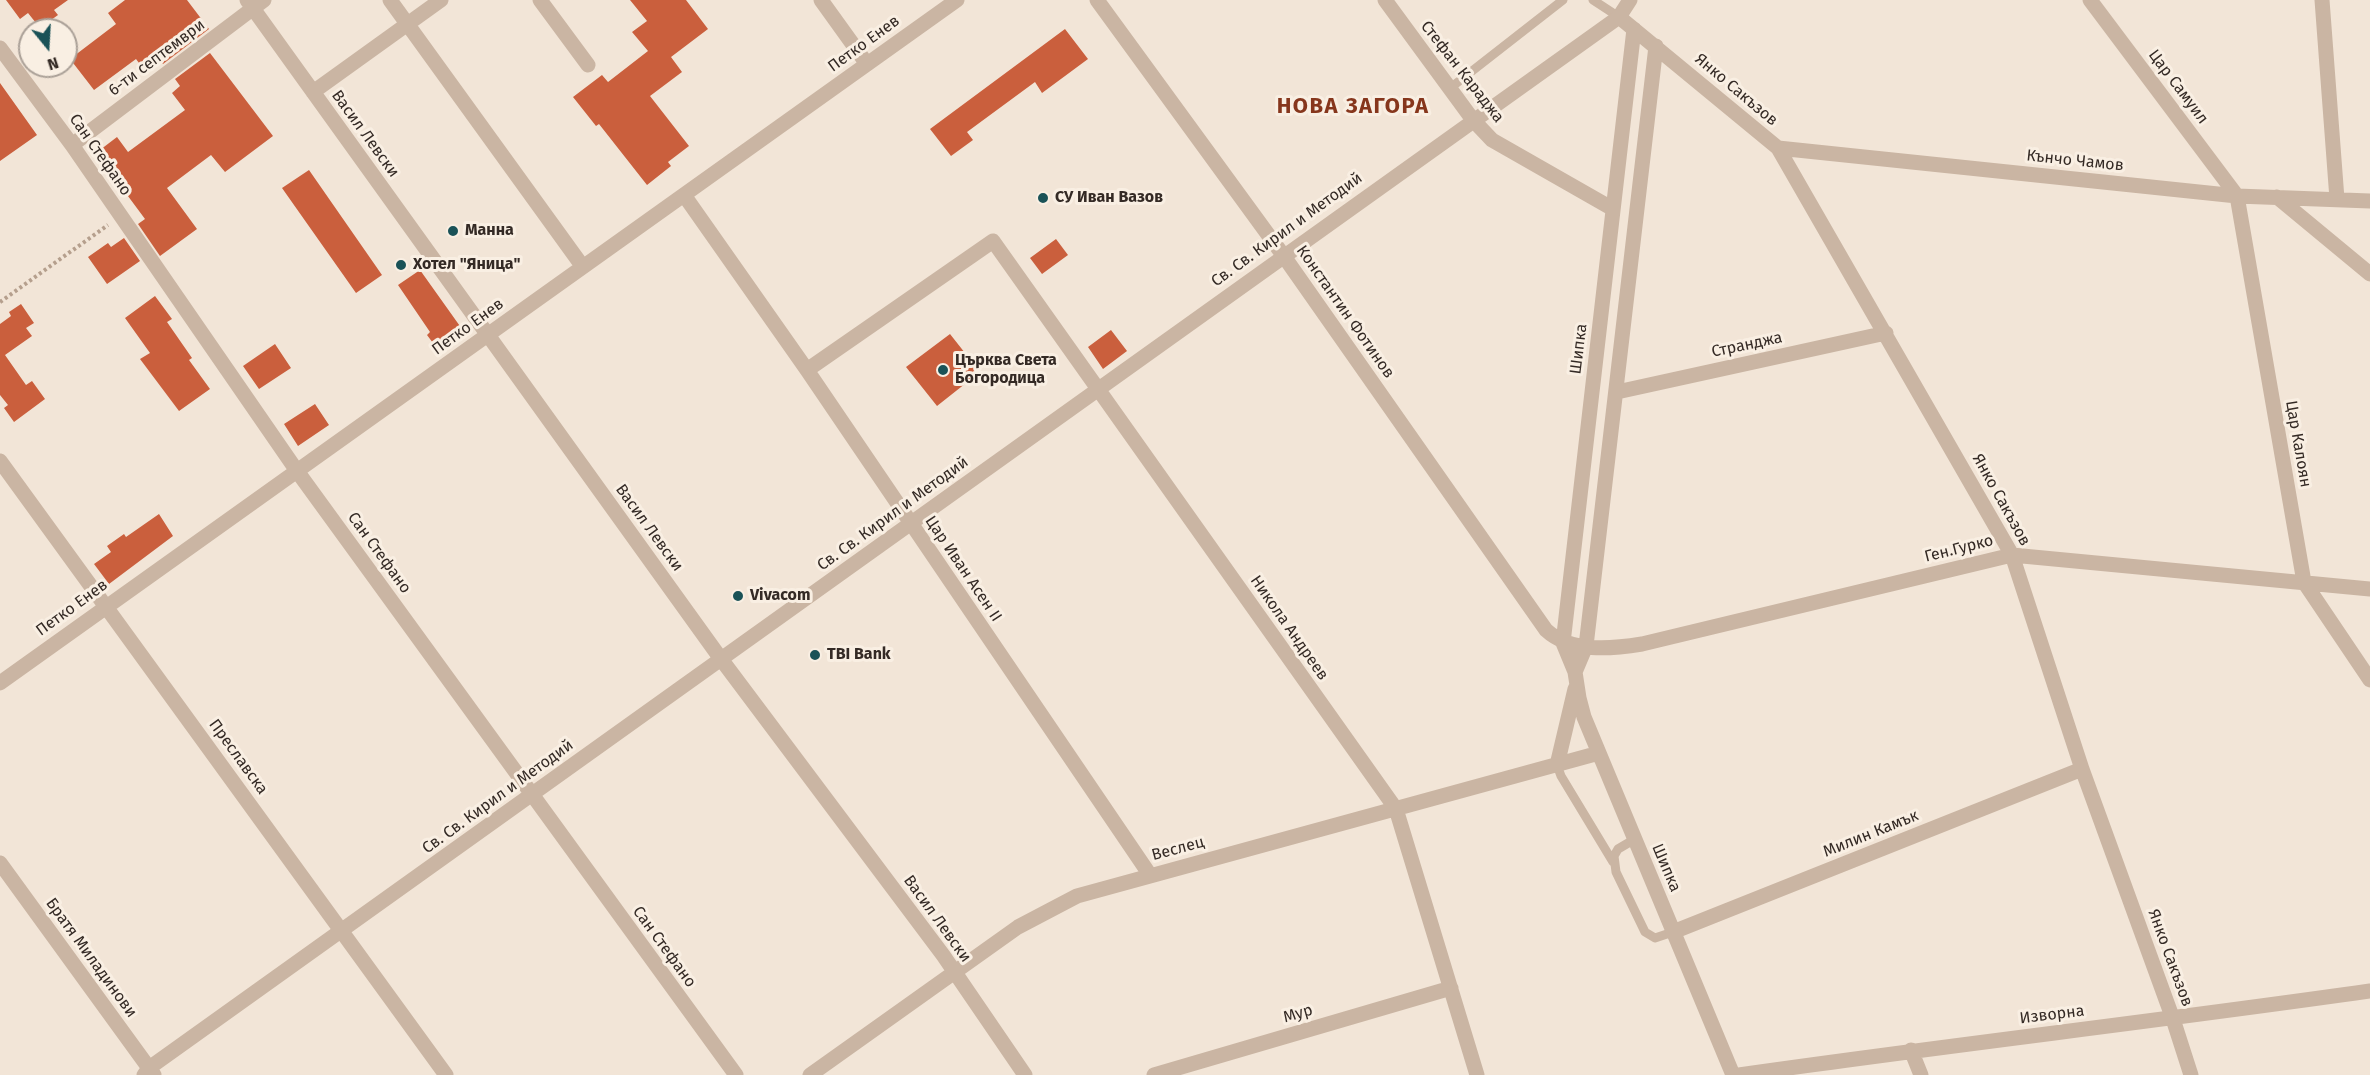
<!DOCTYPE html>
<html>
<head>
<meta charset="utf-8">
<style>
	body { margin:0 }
	#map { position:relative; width:2370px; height:1075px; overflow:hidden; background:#f2e5d7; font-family:"Fira Sans",sans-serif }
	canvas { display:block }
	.north { position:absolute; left:18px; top:18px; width:60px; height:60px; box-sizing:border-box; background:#f9efe3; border:2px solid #aaa097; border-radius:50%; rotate:162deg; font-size:16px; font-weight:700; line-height:24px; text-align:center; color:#342a25 }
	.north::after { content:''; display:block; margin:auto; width:21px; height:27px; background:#1a5257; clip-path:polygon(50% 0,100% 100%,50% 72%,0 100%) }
</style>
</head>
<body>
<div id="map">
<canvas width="2370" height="1075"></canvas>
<div class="north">N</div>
</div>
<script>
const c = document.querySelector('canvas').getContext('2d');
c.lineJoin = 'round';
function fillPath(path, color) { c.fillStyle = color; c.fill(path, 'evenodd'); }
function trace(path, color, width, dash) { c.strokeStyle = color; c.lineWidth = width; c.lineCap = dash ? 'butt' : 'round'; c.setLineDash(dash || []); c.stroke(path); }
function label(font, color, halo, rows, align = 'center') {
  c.font = font + ' "Fira Sans",sans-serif'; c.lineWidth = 6; c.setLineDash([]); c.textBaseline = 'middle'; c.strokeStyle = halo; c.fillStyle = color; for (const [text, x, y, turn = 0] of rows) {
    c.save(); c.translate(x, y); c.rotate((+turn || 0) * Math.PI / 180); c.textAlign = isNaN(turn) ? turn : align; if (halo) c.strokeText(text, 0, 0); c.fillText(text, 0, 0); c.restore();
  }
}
fillPath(new Path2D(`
	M6,0H68L54,10L58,15L40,28L28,13L20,19Z
	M125,0H187L209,29L163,64L160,60L145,71L136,59L94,90L70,59L116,24L108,13Z
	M630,0H686L708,29L671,57L682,72L650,96L689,146L668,162L671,166L647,185L599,124L596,126L573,97L602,75L608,82L648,51L632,32L647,21Z
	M1065,29L1088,59L1042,93L1035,82L967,132L973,140L951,156L930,129Z
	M210,53L273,136L225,172L211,155L167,188L197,229L160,256L138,224L145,219L96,153L117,137L128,152L185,110L172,93L180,86L175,79Z
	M0,83L37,135L0,161Z
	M309,170L382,275L356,293L282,188Z
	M124,238L140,261L107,284L88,257L108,243L111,247Z
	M1056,239L1068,255L1042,274L1030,258Z
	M420,270L462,329L436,347L427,335L430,332L398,285Z
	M155,296L172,319L167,322L192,358L189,360L210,389L179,411L140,359L150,353L125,318Z
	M21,304L34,323L26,328L32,336L5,355L26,385L32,381L45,399L14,422L4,408L8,405L0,395V324L11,316L9,312Z
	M1111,330L1127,351L1103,369L1088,347Z
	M950,334L980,372L937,406L906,367Z
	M275,344L291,368L259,389L243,366Z
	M315,404L329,425L298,446L284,424Z
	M159,514L173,536L109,584L94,564L111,552L107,546L124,534L126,537Z`), '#ca5f3d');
trace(new Path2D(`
	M0,302L108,225`), '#b59f8d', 4, [3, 3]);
trace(new Path2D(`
	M1593,0L1619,17
	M1449,89L1563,0
	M1557,765L1561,776L1613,862
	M1635,839L1618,849L1614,856L1616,872L1645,932L1655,938L1673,932`), '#cab5a3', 9);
trace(new Path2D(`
	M247,0L721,659L943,955L1025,1075
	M390,0L583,267
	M540,0L588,65
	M821,0L867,64
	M1097,0L1283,255L1546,630C1571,653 1611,649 1642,644L2012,555L2370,589
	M1385,0L1473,120L1492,140L1613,209
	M2090,0L2237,196L2304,582L2370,680
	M2322,0L2337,199
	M1619,17L1778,148L2012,555L2082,769L2173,1019L2191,1075
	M1634,29L1563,643L1575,672L1579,698L1584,717L1733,1075
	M0,48L72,145L297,471L736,1075
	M313,92L441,0
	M72,145L264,0
	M1778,148L2237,196L2370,201
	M684,195L807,370L1150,875
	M2277,197L2370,274
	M807,370L993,241L1396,809L1477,1075
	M1617,392L1886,333
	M0,461L446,1075
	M1575,672L1586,646L1656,46
	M0,683L957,0
	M1557,765L1575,689
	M0,863L154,1075
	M1673,932L2082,769
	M1911,1050L1921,1075
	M144,1075L149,1068L1619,17L1630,0
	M810,1075L1018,927L1077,896L1599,753
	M1154,1075L1451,988
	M1739,1075C1949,1045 2160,1021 2370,991`), '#cab5a3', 15);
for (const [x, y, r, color] of [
	[1043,198,6,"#1a5257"],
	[453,231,6,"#1a5257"],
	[401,265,6,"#1a5257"],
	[943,370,6,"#1a5257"],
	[738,596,6,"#1a5257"],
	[815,655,6,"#1a5257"]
]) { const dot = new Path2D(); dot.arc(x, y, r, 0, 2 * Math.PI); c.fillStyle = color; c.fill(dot); trace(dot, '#f9efe3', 2); }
label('16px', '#342a25', '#f9efe3', [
	["Петко Енев",864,44,-36],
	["6-ти септември",157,58,-37],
	["Стефан Караджа",1462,72,52],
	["Цар Самуил",2178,87,53],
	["Янко Сакъзов",1736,90,40],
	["Васил Левски",365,134,54],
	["Сан Стефано",100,155,55],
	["Кънчо Чамов",2075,161,6],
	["Св. Св. Кирил и Методий",1287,230,-36],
	["Константин Фотинов",1345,312,55],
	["Петко Енев",468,327,-36],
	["Странджа",1747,345,-12],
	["Шипка",1579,349,-83],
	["Цар Калоян",2298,444,80],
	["Янко Сакъзов",2001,500,61],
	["Св. Св. Кирил и Методий",893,514,-36],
	["Васил Левски",649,528,54],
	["Ген.Гурко",1959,549,-14],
	["Сан Стефано",379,553,54],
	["Цар Иван Асен II",963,569,56],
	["Петко Енев",72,608,-36],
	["Никола Андреев",1289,628,55],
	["Преславска",238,757,54],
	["Св. Св. Кирил и Методий",498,797,-36],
	["Милин Камък",1871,834,-22],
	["Веслец",1178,849,-15],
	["Шипка",1666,868,67],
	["Васил Левски",937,919,54],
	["Сан Стефано",664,947,54],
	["Братя Миладинови",91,958,54],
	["Янко Сакъзов",2170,958,70],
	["Мур",1298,1014,-16],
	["Изворна",2052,1015,-7]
]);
label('bold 16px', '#342a25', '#f9efe3', [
	["СУ Иван Вазов",1055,198],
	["Манна",465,231],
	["Хотел \"Яница\"",413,265],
	["Църква Света",955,361],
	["Богородица",955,379],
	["Vivacom",750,596],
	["TBI Bank",827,655]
], 'left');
c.letterSpacing = '1.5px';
label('bold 22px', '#86361c', '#f9efe3', [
	["НОВА ЗАГОРА",1353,107]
]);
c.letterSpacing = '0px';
</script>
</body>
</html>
